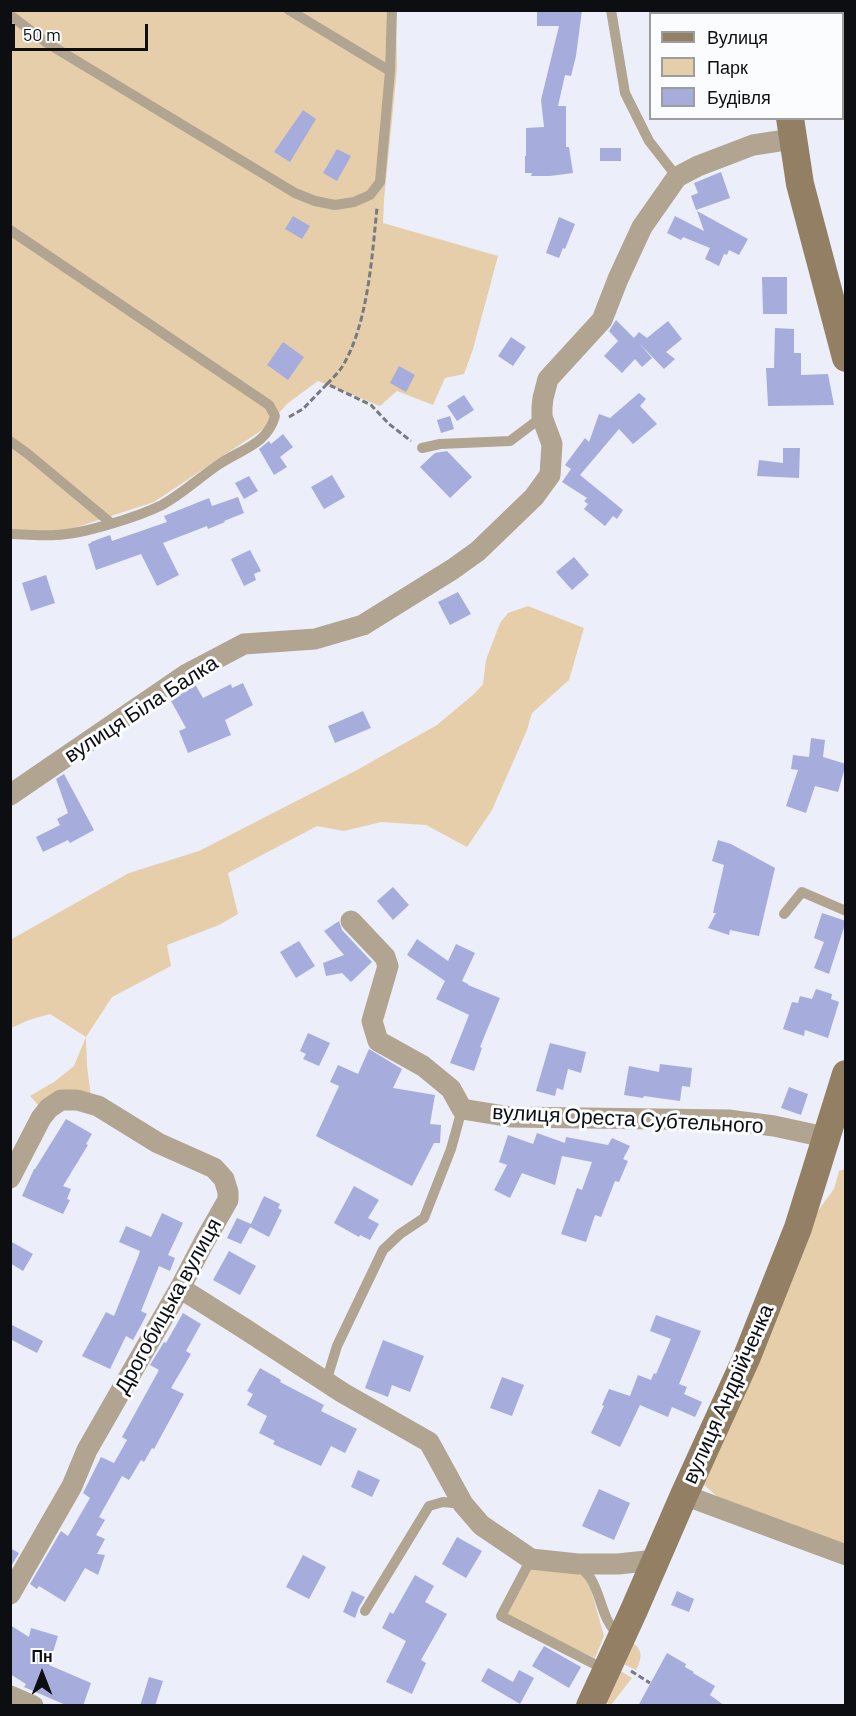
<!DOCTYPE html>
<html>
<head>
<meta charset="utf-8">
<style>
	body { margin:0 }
	#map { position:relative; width:856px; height:1716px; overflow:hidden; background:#eceef9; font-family:Barlow,sans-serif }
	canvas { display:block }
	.frame { position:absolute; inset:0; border:12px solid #0d0e11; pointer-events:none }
	.legend { position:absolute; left:649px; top:12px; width:195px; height:108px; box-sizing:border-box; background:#fbfcfe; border:2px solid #9c9d9f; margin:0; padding:8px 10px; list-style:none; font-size:18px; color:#0d0e11 }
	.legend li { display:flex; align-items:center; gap:12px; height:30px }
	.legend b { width:30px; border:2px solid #9c9d9f }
	.north { position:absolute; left:12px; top:1644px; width:60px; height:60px; -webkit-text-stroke:4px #fbfcfe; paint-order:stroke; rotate:0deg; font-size:16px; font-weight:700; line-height:24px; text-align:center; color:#0d0e11 }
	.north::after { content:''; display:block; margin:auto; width:21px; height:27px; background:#0d0e11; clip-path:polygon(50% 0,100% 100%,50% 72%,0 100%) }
	.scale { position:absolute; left:12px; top:24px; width:136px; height:27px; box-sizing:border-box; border:3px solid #0d0e11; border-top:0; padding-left:8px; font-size:18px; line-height:21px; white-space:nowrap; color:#0d0e11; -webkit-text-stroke:4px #fbfcfe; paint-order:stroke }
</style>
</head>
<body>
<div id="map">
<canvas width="856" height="1716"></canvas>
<div class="frame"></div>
<ul class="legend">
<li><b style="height:8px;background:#938064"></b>Вулиця</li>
<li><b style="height:16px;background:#e6ceaa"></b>Парк</li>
<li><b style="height:16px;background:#a6addd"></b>Будівля</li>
</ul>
<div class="north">Пн</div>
<div class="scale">50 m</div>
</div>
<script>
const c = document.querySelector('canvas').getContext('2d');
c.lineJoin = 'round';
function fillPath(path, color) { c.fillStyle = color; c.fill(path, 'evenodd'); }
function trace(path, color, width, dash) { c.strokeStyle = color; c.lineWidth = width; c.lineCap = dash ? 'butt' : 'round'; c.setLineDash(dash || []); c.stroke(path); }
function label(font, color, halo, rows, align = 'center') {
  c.font = font + ' Barlow,sans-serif'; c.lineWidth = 6; c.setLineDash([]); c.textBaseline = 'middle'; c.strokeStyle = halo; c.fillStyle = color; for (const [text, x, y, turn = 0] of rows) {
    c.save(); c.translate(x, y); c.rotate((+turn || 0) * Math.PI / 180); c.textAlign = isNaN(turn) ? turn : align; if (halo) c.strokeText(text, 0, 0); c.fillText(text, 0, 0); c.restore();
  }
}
fillPath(new Path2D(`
	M10,11H396L397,69L384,200L383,223L498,256L473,349L464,374L445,378L433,405L397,391L380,406L318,381L288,403L265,428L154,502L74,528L56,532H11Z
	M528,606L584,628L569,680L532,713L527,730L492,810L467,847L426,825L381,822L344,831L317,826L228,873L238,914L219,925L167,945L171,966L112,997L86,1037L87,1066L91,1097L40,1107L30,1096L54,1082L74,1066L86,1037L50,1014L29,1020L11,1028L10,940L129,873L199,851L357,770L437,725L474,694L483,684L486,660L500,623L508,613Z
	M845,1169V1546L720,1499L703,1484L817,1212L834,1189L839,1171Z
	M569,1567L588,1579L604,1636L595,1658L507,1617L508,1609L531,1568Z
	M633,1643C644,1651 641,1660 636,1670L623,1664Z
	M619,1670L632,1678L611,1705L603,1701Z`), '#e6ceaa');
fillPath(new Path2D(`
	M537,10H582L576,56L571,76L565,75L558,106H566V147H569L573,173L550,176H531L532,173H525V156H526V128L544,127L541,100L559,26H537Z
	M303,110L316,119L290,162L274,152Z
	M600,148H621V161H600Z
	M337,149L351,156L337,181L323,173Z
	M721,172L730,198L696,210L691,196L698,193L694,183Z
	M697,211L748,239L739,255L729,250L727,255L724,254L719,266L705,259L710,248L683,237L681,240L667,233L675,216L704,231Z
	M293,216L310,226L302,239L285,229Z
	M559,217L575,224L565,249L563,248L559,258L546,253Z
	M762,277H787V314H763Z
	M616,320L634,338L639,332L647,338L668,321L682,339L666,352L675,359L664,369L639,343L652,358L642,367L635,359L622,373L604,356L618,341L609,331Z
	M775,328L794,329V353H801V375L828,374L834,405L768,406L766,368H774Z
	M511,337L526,347L513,366L498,356Z
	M283,342L304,357L288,380L267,365Z
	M399,366L415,375L406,392L390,383Z
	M639,393L646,399L640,406L657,424L633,444L619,429L580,475L623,510L617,519L613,516L605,526L584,509L588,504L584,501L587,498L562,482L571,469L565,465L585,438L589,442L599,414L610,418Z
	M464,395L474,410L457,421L447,406Z
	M450,416L454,429L441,433L437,420Z
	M283,434L293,447L280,457L287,467L274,475L259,449L269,441L271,444Z
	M783,448H800L799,478L757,476L759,460L783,463Z
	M447,451L472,477L450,498L420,467L435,453Z
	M332,475L345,497L324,509L311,487Z
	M249,476L258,491L244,499L235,483Z
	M238,497L244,513L224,521L225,522L208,529L207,526L163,543L179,575L157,586L141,554L96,570L88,544L91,543V542L110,535L112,541L167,522L164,516L209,498L212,506Z
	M250,550L261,571L254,574L256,580L244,586L231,559Z
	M574,557L589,575L572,590L556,572Z
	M46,575L55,603L31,611L22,583Z
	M458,592L471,614L450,625L438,602Z
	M243,683L253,705L225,720L231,735L188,753L179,731L186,728L171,701L195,684L203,698L231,684L232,688Z
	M363,711L371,728L335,743L328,726Z
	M811,738L825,740L823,757L846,764L838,792L815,786L806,813L786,806L798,770L791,769L793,755L809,757Z
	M64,774L94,830L70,843L68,840L43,852L36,837L60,825L57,819L68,813L56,779Z
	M718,840L731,844L775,868L759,936L730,930L729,935L708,928L716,913H713L724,865L712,861Z
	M393,887L409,905L393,920L377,901Z
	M822,913L846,921L829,974L814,968L824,942L814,938Z
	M339,921L342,930L372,962L351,982L342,973L326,976L323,963L344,955L324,931Z
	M417,939L448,961L456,944L475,953L462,981L468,984V985L500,998L480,1047L482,1048L474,1071L450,1063L469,1015L436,999L445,981L407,955Z
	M299,941L315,966L296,978L280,952Z
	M816,989L832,994L831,999L839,1002L828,1038L805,1030L804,1036L783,1029L792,1002L798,1003L800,996L812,999Z
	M308,1033L330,1043L319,1066L303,1059L306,1054L300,1051Z
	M550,1043L586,1052L581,1073L568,1069L563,1090L557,1088L555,1096L536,1091Z
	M369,1049L402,1069L393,1088L435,1095L430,1124L441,1125L440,1143H434L412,1186L316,1136L339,1086L330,1082L338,1065L358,1074Z
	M660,1064L692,1068L690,1087L682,1086L680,1101L644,1096L643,1098L624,1095L629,1066L659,1072Z
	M789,1087L808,1094L801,1115L781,1108Z
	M66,1119L92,1134L86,1144L88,1145L63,1186L71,1189L67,1199L70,1200L63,1214L22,1196L34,1169H35Z
	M537,1133L565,1143L566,1137L608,1145L612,1138L630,1146L623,1159L628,1161L619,1182L615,1181L601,1217L595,1215L586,1242L561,1234L577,1188L582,1190L592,1162L562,1156L555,1185L522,1173L510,1198L494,1190L507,1165L499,1162L508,1135L533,1144Z
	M354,1186L379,1200L368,1218L379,1224L370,1240L360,1235L359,1237L334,1223Z
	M264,1196L280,1204L278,1208L282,1210L269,1237L250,1227L241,1244L227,1238L237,1218L251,1224Z
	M162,1213L183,1223L168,1255L175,1258L170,1271L159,1266L141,1311L147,1314L133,1340L126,1336L110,1369L82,1356L106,1312L114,1316L138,1257L140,1251L119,1242L126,1226L151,1237Z
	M10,1241L33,1254L23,1271L10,1263Z
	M229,1251L256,1266L240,1295L213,1280Z
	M183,1313L201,1324L186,1351L191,1354L171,1388L184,1394L154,1449L152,1448L144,1462L141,1460L129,1480L122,1476L99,1517L105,1520L96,1535L105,1539L97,1554L105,1555L98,1575L85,1568L65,1602L39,1586L37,1589L30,1584L61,1531L68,1536L90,1498L83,1493L101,1457L114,1463L127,1440L122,1437L159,1370L150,1365L164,1342L166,1343Z
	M656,1315L701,1331L679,1384L687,1387L684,1394L702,1402L695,1417L672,1407L668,1417L640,1405L620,1447L591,1433L604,1406L602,1405L609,1389L630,1396L638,1375L651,1380L654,1373L656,1374L671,1339L650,1331Z
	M10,1324L43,1341L37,1353L10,1339Z
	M383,1340L424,1356L410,1392L392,1385L388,1397L365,1388Z
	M260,1368L281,1380L280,1382L324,1405L321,1411L357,1429L345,1453L331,1446L321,1466L273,1444L275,1441L259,1433L267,1416L247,1405L253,1394L247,1391Z
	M502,1377L524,1385L512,1416L490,1408Z
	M358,1470L380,1480L372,1497L351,1487Z
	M599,1489L630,1503L614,1540L582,1526Z
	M457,1537L482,1551L466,1578L442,1564Z
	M10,1548L19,1553L10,1568Z
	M303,1555L326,1567L309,1599L286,1587Z
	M415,1575L434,1586L425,1602L447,1614L421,1660L426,1663L412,1694L386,1682L406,1641L382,1628L390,1612L393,1614Z
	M352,1591L365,1597L359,1607L355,1618L343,1612Z
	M677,1591L694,1599L689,1612L671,1605Z
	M10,1625L29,1637L31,1628L58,1636L49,1665L91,1683L83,1706H68L24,1687L26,1684L10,1674Z
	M544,1646L581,1667L569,1688L532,1666Z
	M667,1653L686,1664L685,1667L694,1672L693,1673L715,1686L710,1695L725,1706H638Z
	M488,1668L513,1682L519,1670L534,1678L520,1704L481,1681Z
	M149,1677L163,1681L155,1706H140Z`), '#a6addd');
trace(new Path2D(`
	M327,384C332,379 338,373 342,367C368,325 372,256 377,208
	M289,417L303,409L327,384L371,405L389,424L411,441
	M631,1671L650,1683`), '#787a80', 3, [6, 3]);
trace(new Path2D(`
	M289,10L390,71
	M611,10L625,93L649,141L677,177
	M10,15L47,43L295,193L315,201L335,205L354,202L370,195L380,182L390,71L392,10
	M10,230L269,405L275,416C267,445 241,449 218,465C199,478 182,494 162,505C138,517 83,534 56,535C41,536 26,534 10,534
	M10,441L28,454L111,523
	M422,448L440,444L510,441L542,417
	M784,914L802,892L846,911
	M326,1382L337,1346L383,1250L400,1234L424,1218L451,1149L462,1109
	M531,1559L501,1616L606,1670
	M578,1564C582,1569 587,1573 591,1579C602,1597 602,1621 619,1635
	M365,1611L429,1506L443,1502L463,1504`), '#b1a491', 10);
trace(new Path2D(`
	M10,795L187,674L244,644L315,639L363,625L453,569L478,551L534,497L550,475L552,444L542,417V407L543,398L548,379L602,320L618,279L642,227L677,177L698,166L753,145L792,139
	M351,921L385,957L388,966L372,1021L378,1041L423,1066L451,1089L462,1109L511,1117L728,1120L774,1126L825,1137
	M10,1178L41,1118L49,1108L61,1100H77L98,1106L158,1143L214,1168L224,1179L228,1192V1200L204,1242L180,1288L87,1450L72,1486L10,1594
	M180,1288L245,1329L343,1393L429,1442L463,1504L481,1525L531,1559L578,1564H618L656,1560
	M684,1495L846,1555
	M10,1696L33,1706`), '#b1a491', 21);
trace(new Path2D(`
	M789,14V10
	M790,118L800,184L846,358
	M590,1706L634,1610L684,1495L746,1359L798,1228L846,1074`), '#938064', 28);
label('21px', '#0d0e11', '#fbfcfe', [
	["вулиця Біла Балка",141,709,-33],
	["вулиця Ореста Субтельного",628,1119,3],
	["Дрогобицька вулиця",168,1306,-61],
	["вулиця Андрійченка",728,1394,-66]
]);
</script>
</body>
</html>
